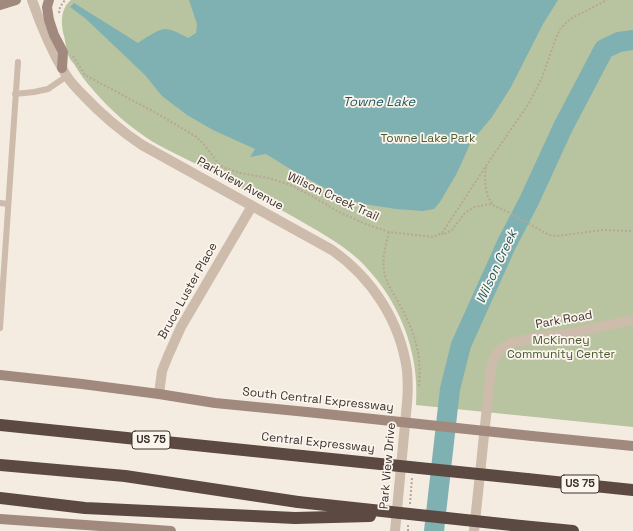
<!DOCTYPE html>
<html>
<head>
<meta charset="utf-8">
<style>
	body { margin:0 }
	canvas { display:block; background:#f4ebe1 }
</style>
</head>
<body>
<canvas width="633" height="531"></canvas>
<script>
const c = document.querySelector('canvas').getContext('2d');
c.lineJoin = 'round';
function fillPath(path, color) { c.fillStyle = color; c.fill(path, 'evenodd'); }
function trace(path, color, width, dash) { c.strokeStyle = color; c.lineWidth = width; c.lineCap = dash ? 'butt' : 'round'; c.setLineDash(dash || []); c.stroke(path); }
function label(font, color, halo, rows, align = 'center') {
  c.font = font + ' "Space Grotesk",sans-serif'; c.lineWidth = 3.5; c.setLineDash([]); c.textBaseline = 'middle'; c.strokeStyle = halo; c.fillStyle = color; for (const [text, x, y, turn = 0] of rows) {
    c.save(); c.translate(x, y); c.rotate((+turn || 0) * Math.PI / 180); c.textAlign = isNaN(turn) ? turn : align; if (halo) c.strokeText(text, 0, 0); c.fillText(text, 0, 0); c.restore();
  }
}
fillPath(new Path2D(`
	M71,0H633V427L416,405C420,350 398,297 358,259C338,241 314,229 292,216C264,200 235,185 207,170C189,160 171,152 153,142C131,128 110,110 94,91C86,82 80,74 74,64C72,62 70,59 69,57C66,51 66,43 64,36C61,24 60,9 71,0Z`), '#b8c4a0');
fillPath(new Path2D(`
	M189,0H558L543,24L511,87L492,117L471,142L457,173L440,202L434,209L423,211L396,209L364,204L344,198L339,200L336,198V194L295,172L266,154L250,157L255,149L213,130L187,115L162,96L145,75L86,19L70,7L74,3L138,43C144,39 157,30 164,29C172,29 181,34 188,38L196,33L197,24Z`), '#7fb0b2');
trace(new Path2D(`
	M434,531L450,389L461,345L507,243L529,201L563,127L604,49L619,42L633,40`), '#7fb0b2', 20);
trace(new Path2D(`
	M59,13L60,7L65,0
	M73,56L85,75L158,114L195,136L203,143L219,164L225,168L240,173L268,178L288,184L312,196L339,212L368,225L389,232L433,237L442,233L486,166L529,103L541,80L556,38L560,29L570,19L607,0
	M486,167C484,178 485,197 493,204
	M389,232C386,244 382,257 384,271C386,284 395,295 401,307C415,333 422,356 419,386
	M442,233L443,235L452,230L464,214L469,210L475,207L489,204L495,206L508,212L549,235L557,236L603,230L633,231
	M410,504L412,478
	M408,531V524`), '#b9a596', 2, [2, 2]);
trace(new Path2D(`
	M15,94L34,92L48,89L67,76
	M0,203L8,204
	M0,328L18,62`), '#cdbbac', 6);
trace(new Path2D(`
	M32,0C41,26 52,52 66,75C71,83 78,90 84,96C102,115 121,131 142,145L332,250C372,278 400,321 407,370C408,381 408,392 407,403L395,531
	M159,394L162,371L168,356L181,327L252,206
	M474,531L490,378L492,363L496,354L502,348L511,343L538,337L571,333L633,320`), '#cdbbac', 10);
trace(new Path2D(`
	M49,0L47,7L49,20L54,35L63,52L62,68
	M0,5L16,0
	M0,375L82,384L159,394L215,403L307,412
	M532,436L633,446
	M0,519L171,531`), '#a18a7d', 10);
trace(new Path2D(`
	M0,425L302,456
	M0,465L125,476L298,502
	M527,479L633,490
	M0,498L85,508L295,518
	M521,526L573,531`), '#5c4a42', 12);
trace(new Path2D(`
	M307,412L532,436`), '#a18a7d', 10);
trace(new Path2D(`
	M302,456L527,479
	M298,502L521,526
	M295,518L370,516`), '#5c4a42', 12);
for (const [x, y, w] of [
	[151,440,38],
	[580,484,38]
]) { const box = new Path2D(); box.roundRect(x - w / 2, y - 9, w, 18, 3); c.fillStyle = '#fbf5ee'; c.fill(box); trace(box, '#3b302b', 1); }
label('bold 11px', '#3b302b', null, [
	["US 75",151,440],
	["US 75",580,484]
]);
label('12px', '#4a5a2e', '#fbf5ee', [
	["Towne Lake Park",428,139],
	["McKinney",561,341],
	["Community Center",561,355]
]);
label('12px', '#3b302b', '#fbf5ee', [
	["Parkview Avenue",240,184,29],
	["Wilson Creek Trail",333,197,25],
	["Bruce Luster Place",188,291,-61],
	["Park Road",564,320,-10],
	["South Central Expressway",318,400,6],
	["Central Expressway",318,443,6],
	["Park View Drive",388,466,-85]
]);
label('italic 13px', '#1f5a5e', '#fbf5ee', [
	["Towne Lake",379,102],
	["Wilson Creek",497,267,-65]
]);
</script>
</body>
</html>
